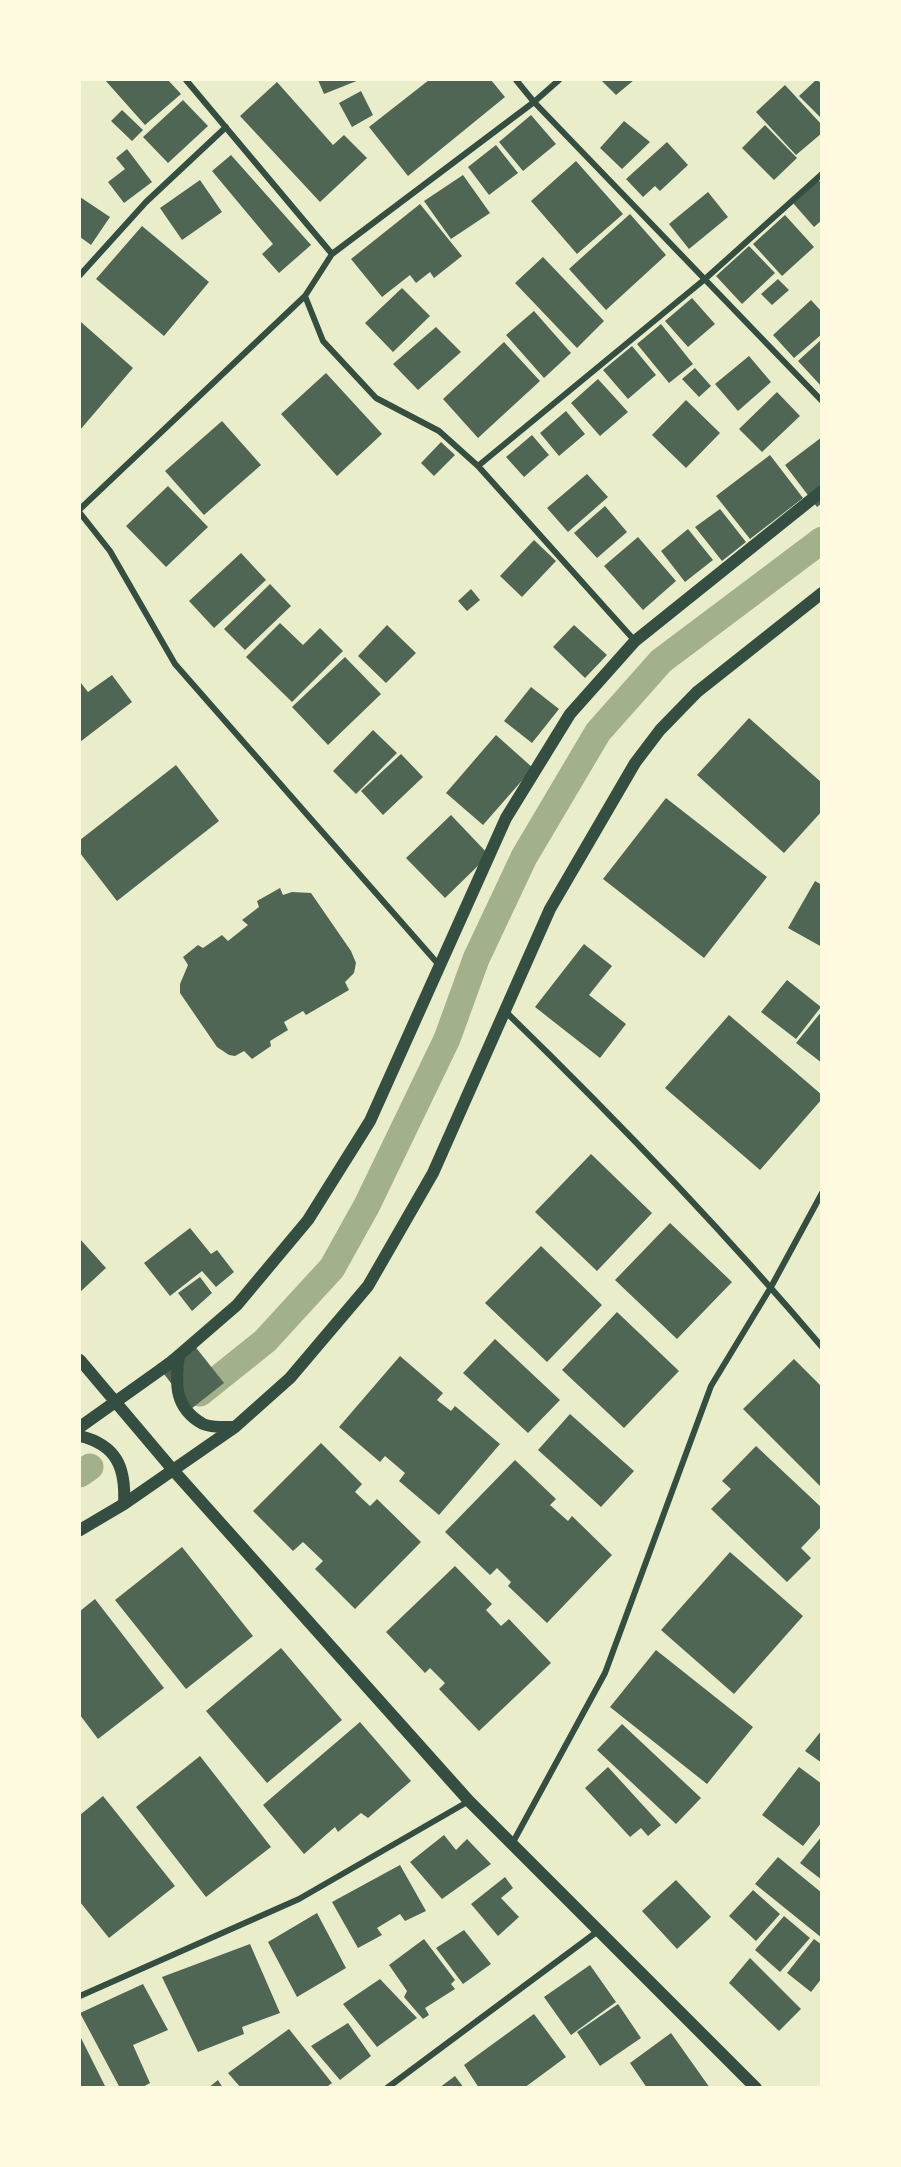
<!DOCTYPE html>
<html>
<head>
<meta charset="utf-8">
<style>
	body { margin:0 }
	#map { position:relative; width:901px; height:2167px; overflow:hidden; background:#e9edc9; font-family:"Noto Serif",serif }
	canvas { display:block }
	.frame { position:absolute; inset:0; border:81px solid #fefae0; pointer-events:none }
</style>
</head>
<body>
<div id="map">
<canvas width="901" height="2167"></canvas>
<div class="frame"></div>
</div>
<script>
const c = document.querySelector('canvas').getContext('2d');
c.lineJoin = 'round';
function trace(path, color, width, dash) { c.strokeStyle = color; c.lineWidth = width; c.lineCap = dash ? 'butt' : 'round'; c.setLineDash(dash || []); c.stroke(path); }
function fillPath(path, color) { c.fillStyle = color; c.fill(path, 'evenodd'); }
trace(new Path2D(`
	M200,1393L265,1341L332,1268L367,1205L447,1039L476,959L524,857L598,732L661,661L822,540
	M80,1474L90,1467`), '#a3b18a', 27);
fillPath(new Path2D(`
	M105,80H168L181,94L145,125Z
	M318,80H359L324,94Z
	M429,80H491L505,97L408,176L369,127Z
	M601,80H634L616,95Z
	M816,80L822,83V119L799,96Z
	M277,82L333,145L344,135L367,158L320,202L240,116Z
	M785,85L822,125V133L796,155L756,112Z
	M361,91L373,115L352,127L339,103Z
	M183,100L208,126L168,163L143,137Z
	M122,110L143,130L132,141L111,121Z
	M531,115L556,144L523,171L499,142Z
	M624,121L650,142L622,169L600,148Z
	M765,125L797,158L774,180L742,148Z
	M667,142L688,165L660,191L655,186L643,197L626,179Z
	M496,145L518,173L489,195L468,167Z
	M127,149L152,182L124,203L108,182L125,169L116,158Z
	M231,155L311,245L279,273L262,254L273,244L212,171Z
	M576,161L623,214L577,254L531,201Z
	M463,175L490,213L451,239L424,201Z
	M200,180L222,212L182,240L160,208Z
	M818,180L822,183V220L814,227L793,203Z
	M708,192L728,217L689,249L669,224Z
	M80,197L110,217L91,245L80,237Z
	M420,204L462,256L434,278L430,272L416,283L410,275L382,297L351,259Z
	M630,214L666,255L606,310L569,269Z
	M785,215L814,247L782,276L753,244Z
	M142,226L209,282L164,336L96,279Z
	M749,246L775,273L742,304L716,276Z
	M543,257L604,321L577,348L515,283Z
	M778,279L789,290L772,305L761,294Z
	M402,288L430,316L393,352L365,323Z
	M692,298L715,324L688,347L665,321Z
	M811,300L822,312V334L794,358L773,335Z
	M534,311L571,353L544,378L506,335Z
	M81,322L133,368L80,430V324Z
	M661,324L693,364L669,383L637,344Z
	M436,327L461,352L418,390L393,364Z
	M822,339V387L798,361Z
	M504,342L540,381L478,438L443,399Z
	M632,346L656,375L628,399L603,370Z
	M749,356L771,382L738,411L715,384Z
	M695,368L711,386L699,397L682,379Z
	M326,373L382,434L337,476L281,414Z
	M598,379L628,412L600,436L571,403Z
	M777,392L800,416L762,452L739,429Z
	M686,400L720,433L686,468L652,435Z
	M566,411L585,434L559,456L540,433Z
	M222,421L261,465L204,515L165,471Z
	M532,435L549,455L524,477L506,457Z
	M822,437V503L817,507L785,465Z
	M441,442L455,455L434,476L421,463Z
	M770,455L803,498L750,539L716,496Z
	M587,474L608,497L568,532L547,508Z
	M168,486L208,527L166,567L126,526Z
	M605,506L627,532L597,558L574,533Z
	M720,509L746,542L722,561L695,527Z
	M688,529L713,560L685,582L661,551Z
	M638,537L676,581L643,610L604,566Z
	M534,540L556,561L522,597L500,576Z
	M241,553L266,580L214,628L189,601Z
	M270,584L291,606L245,650L224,629Z
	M471,589L480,600L467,611L458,601Z
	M280,623L303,645L320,628L343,651L292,702L246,657Z
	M387,625L416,653L386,683L358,656Z
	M574,625L607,655L585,678L553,647Z
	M345,657L381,694L328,745L292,707Z
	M112,675L132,702L80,742V684L81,683L88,692Z
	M531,687L559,709L532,743L504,721Z
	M749,718L822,783V811L784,853L697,775Z
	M373,730L397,753L356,794L333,771Z
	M496,735L533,768L483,825L446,793Z
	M401,754L423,777L383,815L361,791Z
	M176,765L219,821L117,901L80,853V840Z
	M666,798L767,877L704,958L603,879Z
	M451,815L489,855L445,898L406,858Z
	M815,881L822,885V947L788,928Z
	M280,888L283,895L292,892L311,893L351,951L356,963L354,973L345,982L349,990L306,1015L303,1011L284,1022L288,1030L270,1041L271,1046L252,1059L244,1051L235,1056L229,1055L217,1047L180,993V984L188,965L183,957L198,945L203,948L222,935L228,941L248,925L242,920L259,907L257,901Z
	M584,944L612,966L589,995L626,1024L600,1058L535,1007Z
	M787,980L821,1007L796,1039L761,1012Z
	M822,1011V1063L796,1043Z
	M729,1015L822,1095V1099L760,1170L665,1088Z
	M591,1154L652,1213L597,1271L535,1212Z
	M670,1223L732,1282L677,1339L615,1280Z
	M190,1228L211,1254L217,1250L234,1272L216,1287L202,1271L170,1296L144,1263Z
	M80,1239L106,1268L80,1292Z
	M541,1246L602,1305L547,1362L485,1303Z
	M200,1277L212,1293L192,1311L178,1293Z
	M617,1312L679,1371L624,1428L562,1370Z
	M495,1339L560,1400L528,1433L463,1373Z
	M190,1340L224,1383L191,1409L157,1365Z
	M400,1356L443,1393L437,1400L451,1411L455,1406L500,1444L439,1515L399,1481L405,1473L385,1456L380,1462L339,1427Z
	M794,1359L822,1387V1488L743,1409Z
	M570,1414L634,1471L601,1507L538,1450Z
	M321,1443L362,1484L355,1492L370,1506L377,1499L421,1542L355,1609L315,1569L323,1561L303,1542L293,1551L253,1511Z
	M756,1446L822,1508V1526L801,1548L811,1558L787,1582L711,1509L731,1489L722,1481Z
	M515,1460L556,1499L550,1505L568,1521L572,1516L612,1555L547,1623L508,1586L511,1582L497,1568L490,1575L445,1532Z
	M182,1547L253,1636L186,1689L115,1600Z
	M730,1552L803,1616L734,1694L661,1630Z
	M455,1566L492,1604L486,1610L501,1626L509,1619L551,1663L479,1731L439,1689L445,1683L430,1668L425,1673L386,1632Z
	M95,1599L164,1688L98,1739L80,1715V1611Z
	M281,1648L342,1720L267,1783L206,1711Z
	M656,1650L753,1727L707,1784L610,1707Z
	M360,1722L411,1781L368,1818L361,1813L338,1832L335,1827L304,1854L263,1805Z
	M622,1724L701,1798L676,1824L597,1750Z
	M822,1730V1763L805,1751Z
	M200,1756L271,1847L206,1897L136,1807Z
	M608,1767L661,1825L648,1836L641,1828L630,1837L585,1788Z
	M799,1767L822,1784V1822L803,1846L762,1815Z
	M103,1796L175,1886L109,1938L80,1902V1815Z
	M444,1835L456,1850L467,1839L491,1864L442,1899L410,1862Z
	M822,1836V1880L800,1863Z
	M778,1857L822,1893V1938L755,1884Z
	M400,1865L426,1911L405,1921L400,1914L377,1928L382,1935L358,1948L332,1902Z
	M505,1877L513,1888L501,1898L519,1917L498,1936L471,1904Z
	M676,1880L711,1917L677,1949L642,1911Z
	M753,1890L780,1914L756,1941L729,1916Z
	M317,1913L346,1968L297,1997L268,1942Z
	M784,1916L810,1938L780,1972L755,1950Z
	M464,1930L491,1964L463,1984L436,1948Z
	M424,1939L455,1980L451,1984L455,1989L425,2008L429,2015L423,2019L404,1997L407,1991L389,1965Z
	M814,1939L822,1945V1978L811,1992L787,1973Z
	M250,1944L280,2013L242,2027L244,2034L198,2052L162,1977Z
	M750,1958L801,2009L779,2031L729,1983Z
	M590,1965L616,2002L571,2035L544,1997Z
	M380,1979L417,2018L377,2047L343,2004Z
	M143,1984L168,2030L133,2045L150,2083L141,2088H120L80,2013Z
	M618,2004L641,2038L600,2066L577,2032Z
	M534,2014L566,2057L524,2088H479L464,2065Z
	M348,2023L371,2056L340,2080L311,2046Z
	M289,2029L332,2083L325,2088H241L228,2073Z
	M671,2033L710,2088H647L630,2063Z
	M80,2036L106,2088H80Z
	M455,2076L464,2088H439Z
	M218,2080L223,2088H208Z`), '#4f6655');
trace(new Path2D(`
	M186,80L332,254
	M516,80L534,102L822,401
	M80,275L146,202L226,127
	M305,296L323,341L376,398L439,431L478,466L635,641
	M478,466L705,279L822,174
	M80,509L305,296L332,254L534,102L559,80
	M80,513L110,551L175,664L439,965
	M505,1011C616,1119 722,1229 822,1347
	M512,1844L605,1673L711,1386L771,1287L822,1193
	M80,1996L299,1899L469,1801
	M387,2088L598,1931`), '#344e41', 6);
trace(new Path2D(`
	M179,1355C175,1383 174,1408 203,1424C211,1428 226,1427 235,1427
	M80,1360L173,1470L469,1801L756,2088
	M80,1427L170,1363L237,1305L308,1220L370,1121L506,818L570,714L635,641L822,491
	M80,1436C117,1445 126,1468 124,1504
	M80,1530L124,1504L235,1427L290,1378L368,1286L433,1173L550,909L635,763L660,730L697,692L822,593`), '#344e41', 12);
</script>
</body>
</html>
